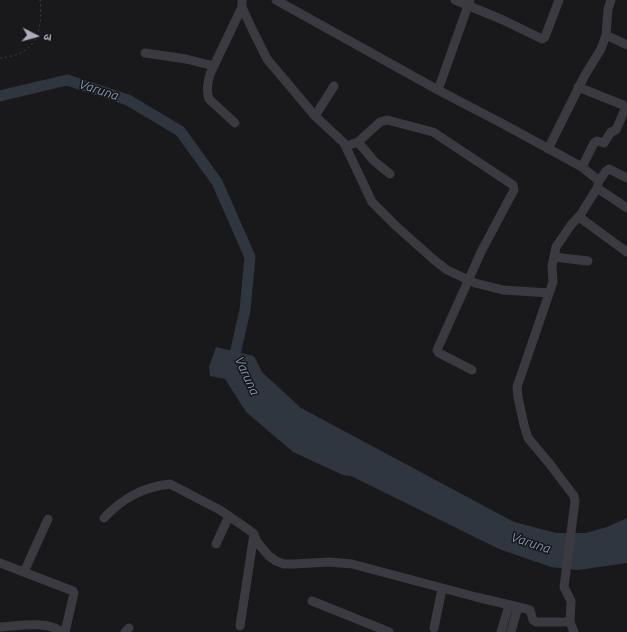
<!DOCTYPE html>
<html>
<head>
<meta charset="utf-8">
<style>
	body { margin:0 }
	#map { position:relative; width:627px; height:632px; overflow:hidden; background:#19191b; font-family:Ubuntu,"Noto Sans Devanagari",sans-serif }
	canvas { display:block }
	.north { position:absolute; left:16px; top:16px; width:40px; height:40px; -webkit-text-stroke:3px #141416; paint-order:stroke; rotate:96deg; font-size:11px; font-weight:700; line-height:16px; text-align:center; color:#acafba }
	.north::after { content:''; display:block; margin:auto; width:14px; height:18px; background:#acafba; clip-path:polygon(50% 0,100% 100%,50% 72%,0 100%) }
</style>
</head>
<body>
<div id="map">
<canvas width="627" height="632"></canvas>
<div class="north">उ</div>
</div>
<script>
const c = document.querySelector('canvas').getContext('2d');
c.lineJoin = 'round';
function fillPath(path, color) { c.fillStyle = color; c.fill(path, 'evenodd'); }
function trace(path, color, width, dash) { c.strokeStyle = color; c.lineWidth = width; c.lineCap = dash ? 'butt' : 'round'; c.setLineDash(dash || []); c.stroke(path); }
function label(font, color, halo, rows, align = 'center') {
  c.font = font + ' Ubuntu,sans-serif'; c.lineWidth = 3; c.setLineDash([]); c.textBaseline = 'middle'; c.strokeStyle = halo; c.fillStyle = color; for (const [text, x, y, turn = 0] of rows) {
    c.save(); c.translate(x, y); c.rotate((+turn || 0) * Math.PI / 180); c.textAlign = isNaN(turn) ? turn : align; if (halo) c.strokeText(text, 0, 0); c.fillText(text, 0, 0); c.restore();
  }
}
fillPath(new Path2D(`
	M216,347L254,356L262,372L301,408L514,522L556,533H586L607,527L627,518V563L578,570L551,567L499,549L351,476L343,475L293,452L246,412L225,379L210,376L209,367Z`), '#2f363f');
trace(new Path2D(`
	M0,96L67,80L128,100L180,131L217,182L250,257L245,310L235,354L241,365`), '#2f363f', 11);
trace(new Path2D(`
	M0,58C8,57 18,55 24,51C41,41 42,17 40,0`), '#404147', 1, [2, 3]);
trace(new Path2D(`
	M242,0V7L252,29L267,59L315,116L344,143L372,202L396,226L433,259L447,270L475,283L503,290L549,293
	M276,0L438,90L505,125L582,167L599,181L597,188L581,214L571,225L556,247L552,266L553,282L517,387L518,397L524,425L528,438L549,463L574,496L575,501L564,587L571,601L570,622L574,632
	M455,0L503,20L542,39L545,37L559,0
	M606,35L627,45
	M145,53L186,59L214,66
	M578,87L623,105L625,109L616,130L611,132L604,143L597,141L594,143L582,167
	M438,90L470,0
	M315,116L334,86
	M235,123L209,99C206,90 208,82 210,74L242,7
	M358,142L374,161L390,174
	M347,146L358,142L380,122L387,120L433,132L513,185L514,190L481,252L437,350L439,353L472,370
	M548,149L585,75L601,49L606,35L608,9L611,0
	M599,181L606,171L609,169L627,178
	M597,188L627,208
	M579,217L627,252
	M554,257L588,261
	M104,518C123,498 143,487 170,484L220,510L249,530L254,534L257,542L269,556L276,561L284,564H294L329,562L352,564L476,597L527,609L530,610L533,620L536,622H570
	M216,544L229,516
	M0,563L73,591L74,593L65,632
	M24,572L48,519
	M312,601L389,632
	M240,626L254,534
	M0,627C19,626 46,620 62,632
	M434,628L442,589
	M125,632L129,628
	M501,632L509,605
	M511,632L518,607`), '#3a3a40', 9);
label('italic 13px', '#8599b3', '#141416', [
	["Varuna",99,90,18],
	["Varuna",247,376,65],
	["Varuna",531,543,18]
]);
</script>
</body>
</html>
